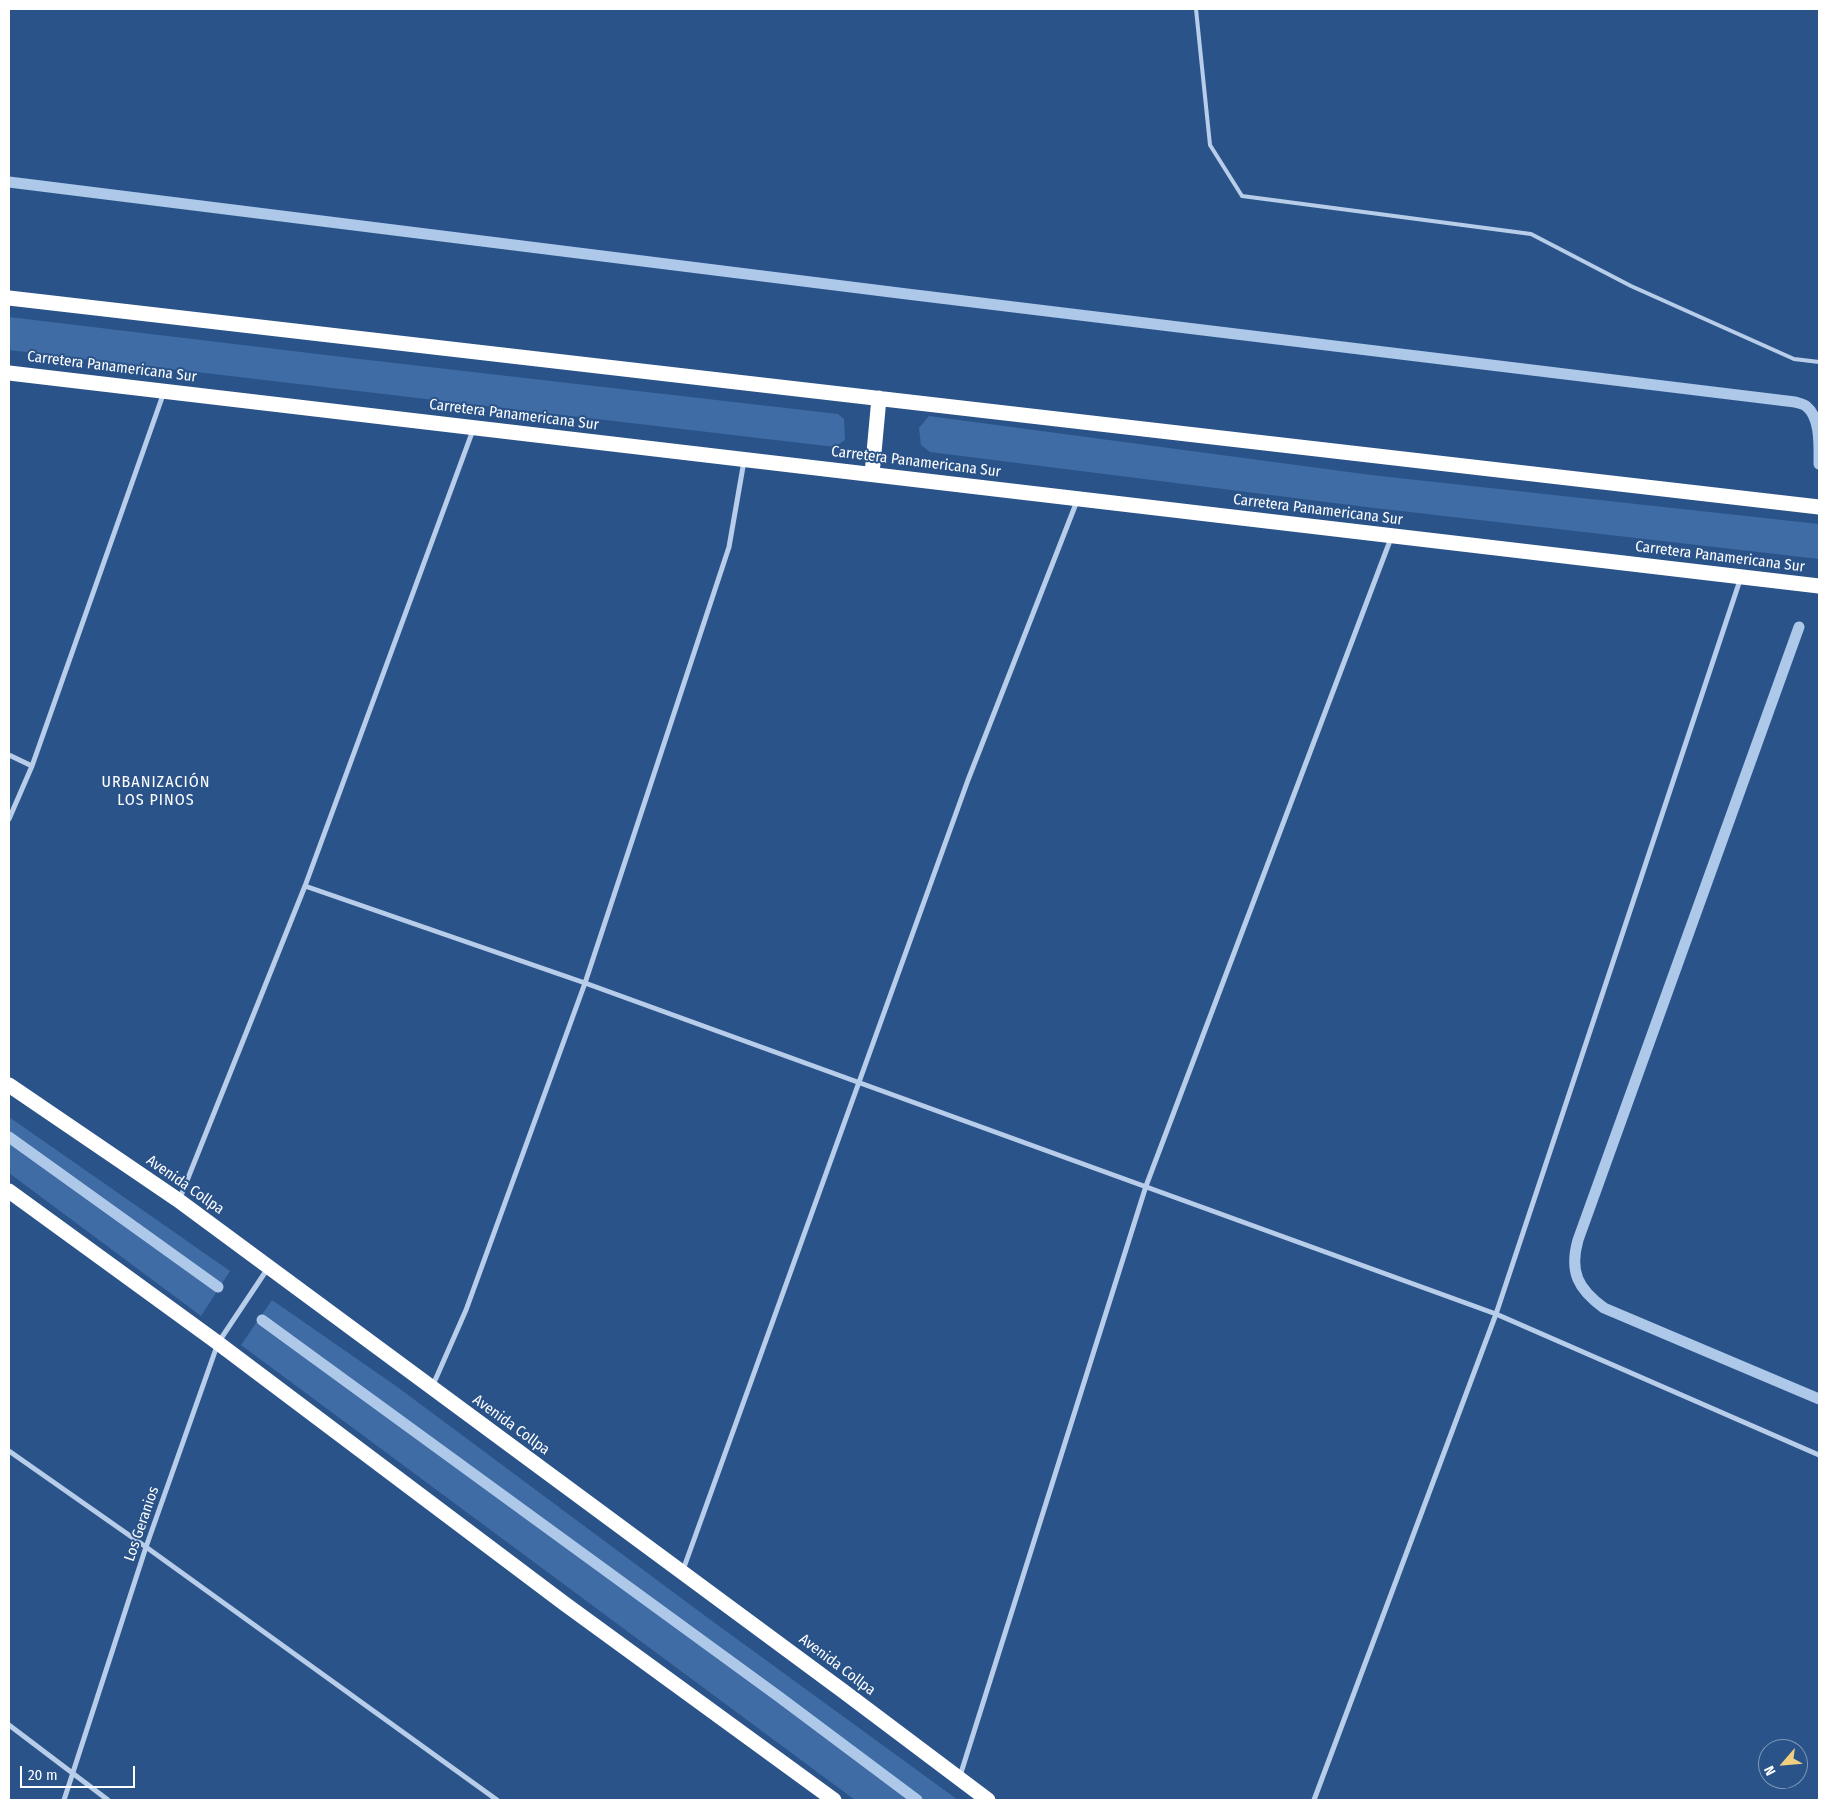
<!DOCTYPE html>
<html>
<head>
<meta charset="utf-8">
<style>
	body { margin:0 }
	#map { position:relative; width:1828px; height:1809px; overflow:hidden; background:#2a5389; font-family:"Fira Sans Condensed",sans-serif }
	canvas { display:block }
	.frame { position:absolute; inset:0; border:10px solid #fff; pointer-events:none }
	.north { position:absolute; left:1758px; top:1739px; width:50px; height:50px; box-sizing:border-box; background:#2a5389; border:1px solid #7f98b8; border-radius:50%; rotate:243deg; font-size:14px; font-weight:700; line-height:20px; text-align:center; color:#fff }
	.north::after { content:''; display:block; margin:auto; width:18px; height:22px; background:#efd080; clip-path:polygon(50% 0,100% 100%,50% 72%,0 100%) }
	.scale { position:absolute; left:20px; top:1766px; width:115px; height:22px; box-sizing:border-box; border:2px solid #fff; border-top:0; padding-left:6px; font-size:15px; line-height:18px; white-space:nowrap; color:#fff; -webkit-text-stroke:4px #2a5389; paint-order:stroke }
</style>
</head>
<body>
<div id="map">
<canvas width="1828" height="1809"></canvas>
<div class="frame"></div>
<div class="north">N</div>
<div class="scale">20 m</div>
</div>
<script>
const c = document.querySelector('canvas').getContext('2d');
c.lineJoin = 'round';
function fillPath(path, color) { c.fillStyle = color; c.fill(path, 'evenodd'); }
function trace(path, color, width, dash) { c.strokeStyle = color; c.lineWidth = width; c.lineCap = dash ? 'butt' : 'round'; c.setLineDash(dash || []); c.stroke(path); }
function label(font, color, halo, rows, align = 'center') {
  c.font = font + ' "Fira Sans Condensed",sans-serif'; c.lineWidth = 4; c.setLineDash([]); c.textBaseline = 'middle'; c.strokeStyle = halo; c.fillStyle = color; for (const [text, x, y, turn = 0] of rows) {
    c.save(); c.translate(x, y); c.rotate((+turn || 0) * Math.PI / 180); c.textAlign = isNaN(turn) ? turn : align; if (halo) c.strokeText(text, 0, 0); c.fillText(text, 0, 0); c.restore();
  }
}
fillPath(new Path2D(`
	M9,317L351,358L838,414L844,419L845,440L835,447L9,350Z
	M929,416L1371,475L1819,524V559L1366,507L930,452L921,445L919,428Z
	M9,1117L230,1271L201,1316L9,1173Z
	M272,1300L396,1386L708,1618L958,1800H855L241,1345Z`), '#3f6ca5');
trace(new Path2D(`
	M9,182L907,294L1795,402C1798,403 1803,404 1806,406C1821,418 1819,446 1819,464
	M1799,627L1578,1240C1569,1272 1578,1289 1604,1308L1819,1399
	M9,1137L218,1287
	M262,1320L778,1696L917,1800`), '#adc8e9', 11);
trace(new Path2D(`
	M1196,9L1210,145L1242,196L1531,234L1631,286L1794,359L1819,362`), '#b8cde9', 4);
trace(new Path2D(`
	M9,755L32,766
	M9,819L32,766L164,392
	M305,886L585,983L1496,1314L1819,1455
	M180,1198L305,886L473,430
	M433,1385L466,1310L585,983L729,547L744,461
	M9,1451L146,1547L497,1800
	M683,1570L968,780L1077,501
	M9,1725L108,1800
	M960,1776L1146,1186L1391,538
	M64,1800L146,1547L218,1343L268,1268
	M1314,1800L1496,1314L1740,580`), '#b8cde9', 5);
trace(new Path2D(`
	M9,298L1819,507
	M9,373L1819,586
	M872,474L879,398
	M9,1085L178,1200L843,1691L988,1800
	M9,1191L218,1343L565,1604L834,1800`), '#fff', 15);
label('15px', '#fff', '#2a5389', [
	["Carretera Panamericana Sur",112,367,7],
	["Carretera Panamericana Sur",514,415,7],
	["Carretera Panamericana Sur",916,462,7],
	["Carretera Panamericana Sur",1318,510,7],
	["Carretera Panamericana Sur",1720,557,7],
	["Avenida Collpa",185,1185,35],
	["Avenida Collpa",511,1425,36],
	["Los Geranios",142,1524,-71],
	["Avenida Collpa",837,1665,37]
]);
c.letterSpacing = '1px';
label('16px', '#fff', '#2a5389', [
	["URBANIZACIÓN",156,783],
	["LOS PINOS",156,801]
]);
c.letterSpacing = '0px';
</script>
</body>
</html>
